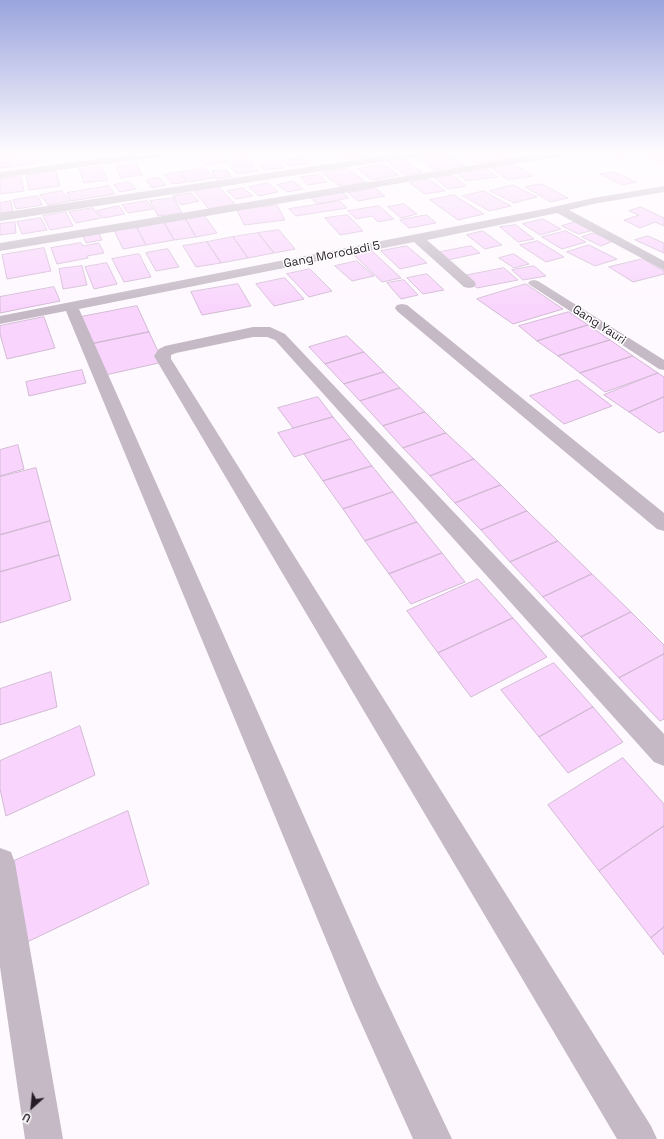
<!DOCTYPE html>
<html>
<head>
<meta charset="utf-8">
<style>
	body { margin:0 }
	#map { position:relative; width:664px; height:1139px; overflow:hidden; background:#fef9fe; font-family:"Space Grotesk",sans-serif }
	canvas { display:block }
	.north { position:absolute; left:12px; top:1087px; width:40px; height:40px; -webkit-text-stroke:3px #fff; paint-order:stroke; rotate:207deg; font-size:11px; font-weight:700; line-height:16px; text-align:center; color:#241b25 }
	.north::after { content:''; display:block; margin:auto; width:14px; height:18px; background:#241b25; clip-path:polygon(50% 0,100% 100%,50% 72%,0 100%) }
</style>
</head>
<body>
<div id="map">
<canvas width="664" height="1139"></canvas>
<div class="north">U</div>
</div>
<script>
const c = document.querySelector('canvas').getContext('2d');
c.lineJoin = 'round';
function fillPath(path, color) { c.fillStyle = color; c.fill(path, 'evenodd'); }
function trace(path, color, width, dash) { c.strokeStyle = color; c.lineWidth = width; c.lineCap = dash ? 'butt' : 'round'; c.setLineDash(dash || []); c.stroke(path); }
function label(font, color, halo, rows, align = 'center') {
  c.font = font + ' "Space Grotesk",sans-serif'; c.lineWidth = 3; c.setLineDash([]); c.textBaseline = 'middle'; c.strokeStyle = halo; c.fillStyle = color; for (const [text, x, y, turn = 0] of rows) {
    c.save(); c.translate(x, y); c.rotate((+turn || 0) * Math.PI / 180); c.textAlign = isNaN(turn) ? turn : align; if (halo) c.strokeText(text, 0, 0); c.fillText(text, 0, 0); c.restore();
  }
}
const building = new Path2D(`
	M17,153H35L38,163L11,167L8,154Z
	M59,153H96L59,157Z
	M195,153H221L229,161L205,165Z
	M232,153H273L275,155L237,159Z
	M330,153H365L369,155L342,160Z
	M461,153H515L521,157L476,163Z
	M605,153H624L633,156L620,159Z
	M664,153V164L647,157Z
	M8,154L11,167L0,168V155Z
	M446,154L464,165L434,170L417,158Z
	M302,157L310,163L289,166L282,160Z
	M402,158L422,172L405,175L386,161Z
	M250,160L254,163L235,166L231,163Z
	M278,161L284,168L264,170L259,164Z
	M136,164L143,175L121,178L116,166Z
	M252,164L258,171L237,174L231,168Z
	M384,164L399,175L372,180L358,169Z
	M514,164L533,176L508,180L490,167Z
	M102,167L108,180L84,183L79,169Z
	M205,168L214,178L189,182L181,172Z
	M347,168L366,182L341,187L322,173Z
	M485,168L497,177L467,181L455,172Z
	M227,170L231,177L216,179L212,171Z
	M56,171L60,186L29,190L26,175Z
	M180,172L187,182L172,184L165,175Z
	M614,172L637,182L622,185L600,174Z
	M320,175L327,182L308,185L301,177Z
	M453,175L466,186L448,189L435,178Z
	M21,176L24,191L0,194V179Z
	M160,178L166,185L152,188L146,180Z
	M429,179L445,191L425,194L410,183Z
	M293,181L303,189L287,192L277,185Z
	M130,182L136,189L120,192L114,185Z
	M268,183L278,192L259,196L249,187Z
	M542,184L568,198L551,202L525,187Z
	M513,185L537,197L514,203L490,191Z
	M109,186L115,194L71,201L67,193Z
	M219,187L235,204L209,209L194,191Z
	M243,188L253,196L236,199L227,191Z
	M375,188L385,196L358,201L348,193Z
	M62,191L70,201L48,205L40,195Z
	M484,191L511,206L489,211L463,196Z
	M342,192L349,198L317,204L310,197Z
	M191,193L199,201L181,205L173,196Z
	M454,195L484,214L458,220L430,200Z
	M38,196L42,205L16,209L13,200Z
	M174,198L182,213L158,216L150,201Z
	M11,201L13,211L0,213V203Z
	M147,201L153,209L128,213L122,205Z
	M340,201L347,208L296,216L289,209Z
	M404,204L417,214L401,218L388,207Z
	M277,205L285,220L244,225L237,210Z
	M119,206L125,214L103,218L97,211Z
	M379,206L394,219L378,222L372,216L356,219L348,211Z
	M641,207L664,218V226L655,222L640,228L624,220L639,215L629,211Z
	M93,208L101,218L76,223L69,212Z
	M66,212L73,226L50,230L43,216Z
	M204,215L217,233L196,237L185,218Z
	M348,215L363,231L340,235L325,218Z
	M427,215L436,223L409,228L400,220Z
	M41,218L47,230L22,234L17,222Z
	M185,218L196,237L174,240L164,222Z
	M543,219L561,229L540,235L523,224Z
	M578,221L594,230L578,234L562,226Z
	M15,222L16,233L0,235V224Z
	M164,222L174,240L146,245L136,226Z
	M516,225L534,239L518,242L500,227Z
	M136,226L146,245L123,249L114,230Z
	M279,230L295,249L274,253L258,233Z
	M483,231L502,245L485,249L467,235Z
	M566,231L586,242L562,249L542,237Z
	M99,233L102,240L86,243L83,236Z
	M258,233L274,253L248,258L233,237Z
	M594,233L613,241L601,246L582,237Z
	M648,236L664,243V253L635,240Z
	M233,237L248,258L221,263L207,242Z
	M538,241L564,257L546,262L520,245Z
	M207,242L221,263L196,267L183,246Z
	M81,243L83,246L99,243L104,253L87,256L88,258L57,264L51,248Z
	M589,245L617,259L595,266L567,252Z
	M407,246L427,263L400,269L381,251Z
	M471,246L480,253L443,261L435,253Z
	M44,248L51,271L7,279L2,255Z
	M168,249L179,267L156,271L146,253Z
	M372,251L401,278L382,282L354,255Z
	M139,254L151,277L124,282L112,259Z
	M514,254L529,264L514,268L499,258Z
	M643,259L664,271V274L633,282L609,267Z
	M357,261L374,276L352,281L335,266Z
	M107,263L117,284L94,289L85,267Z
	M82,266L87,285L63,289L59,269Z
	M534,266L546,276L523,280L512,270Z
	M504,268L518,280L477,288L463,276Z
	M310,269L332,291L309,297L287,274Z
	M427,274L444,290L423,294L407,278Z
	M285,278L304,299L274,306L256,284Z
	M404,280L418,295L401,299L387,283Z
	M238,284L251,306L202,315L191,292Z
	M526,284L563,309L513,324L477,299Z
	M54,287L60,301L0,313V297Z
	M137,306L149,332L91,344L81,317Z
	M569,312L588,325L537,341L519,326Z
	M44,317L55,348L7,359L0,334V326Z
	M588,325L610,340L558,356L537,341Z
	M149,332L163,362L101,376L91,344Z
	M347,336L364,352L325,364L309,347Z
	M610,340L633,356L580,373L558,356Z
	M364,352L384,372L344,384L325,364Z
	M633,356L658,373L605,392L580,373Z
	M82,370L86,383L29,396L26,382Z
	M384,372L400,388L360,401L344,384Z
	M658,373L664,377V397L629,412L604,395Z
	M578,380L612,406L564,424L530,396Z
	M400,388L425,412L383,426L360,401Z
	M318,397L333,417L293,428L278,408Z
	M664,397V431L659,433L629,412Z
	M425,412L446,433L403,448L383,426Z
	M333,417L351,439L294,457L278,433Z
	M446,433L474,459L430,476L403,448Z
	M351,439L372,466L323,481L304,454Z
	M18,445L24,469L0,476V450Z
	M474,459L501,485L455,503L430,476Z
	M372,466L393,492L343,509L323,481Z
	M36,468L50,521L0,535V477Z
	M501,485L527,511L481,530L455,503Z
	M393,492L417,522L365,541L343,509Z
	M527,511L558,541L510,562L481,530Z
	M50,521L59,555L0,572V535Z
	M417,522L442,553L389,574L365,541Z
	M558,541L592,574L543,597L510,562Z
	M442,553L465,582L411,604L389,574Z
	M59,555L71,600L0,623V572Z
	M592,574L631,612L581,637L543,597Z
	M478,579L513,618L438,653L407,611Z
	M631,612L664,645V654L619,678L581,637Z
	M513,618L547,657L471,697L438,653Z
	M664,654V719L660,721L619,678Z
	M554,663L593,707L539,737L501,690Z
	M51,672L57,707L0,725V689Z
	M593,707L623,742L568,773L539,737Z
	M80,726L95,775L6,816L0,789V761Z
	M623,758L664,804V826L599,871L548,805Z
	M128,811L149,884L27,942L14,861Z
	M664,826V927L651,938L599,871Z
	M664,927V955L651,938Z`);
fillPath(building, '#f9d4fd');
trace(building, '#d2b9d4', 1);
fillPath(new Path2D(`
	M534,280L538,281L664,360V370L659,369L530,285L528,283L530,281Z`), '#c4b9c5');
fillPath(new Path2D(`
	M143,153H168L163,156L0,178V172Z
	M401,153H424L419,156L0,221V213Z
	M545,153H566L561,156L0,251V243Z
	M664,186V192L593,204L569,210L664,261V270L557,213L427,240L474,281L476,284L474,287L469,288L464,287L414,242L79,309L377,981L452,1139H413L353,1005L66,311L0,324V316L544,209L593,198Z
	M402,304L407,305L664,513V531L657,529L397,311L395,308L397,305Z
	M253,327H270L285,334L664,734V766L654,762L275,340L267,337H253L176,353L171,355V359L651,1126L657,1139H617L154,356L159,349L165,346Z
	M0,848L11,852L15,863L63,1139H25L0,967Z`), '#c4b9c5');
const sky = c.createLinearGradient(0, 0, 0, 312);
sky.addColorStop(0, '#9aa4dd');
sky.addColorStop(0.49, '#fffcff');
sky.addColorStop(1, '#fffcff00');
c.fillStyle = sky;
c.fillRect(0, 0, 664, 312);
label('12px', '#241b25', '#fff', [
	["Gang Morodadi 5",332,255,-11],
	["Gang Yauri",599,325,33]
]);
</script>
</body>
</html>
